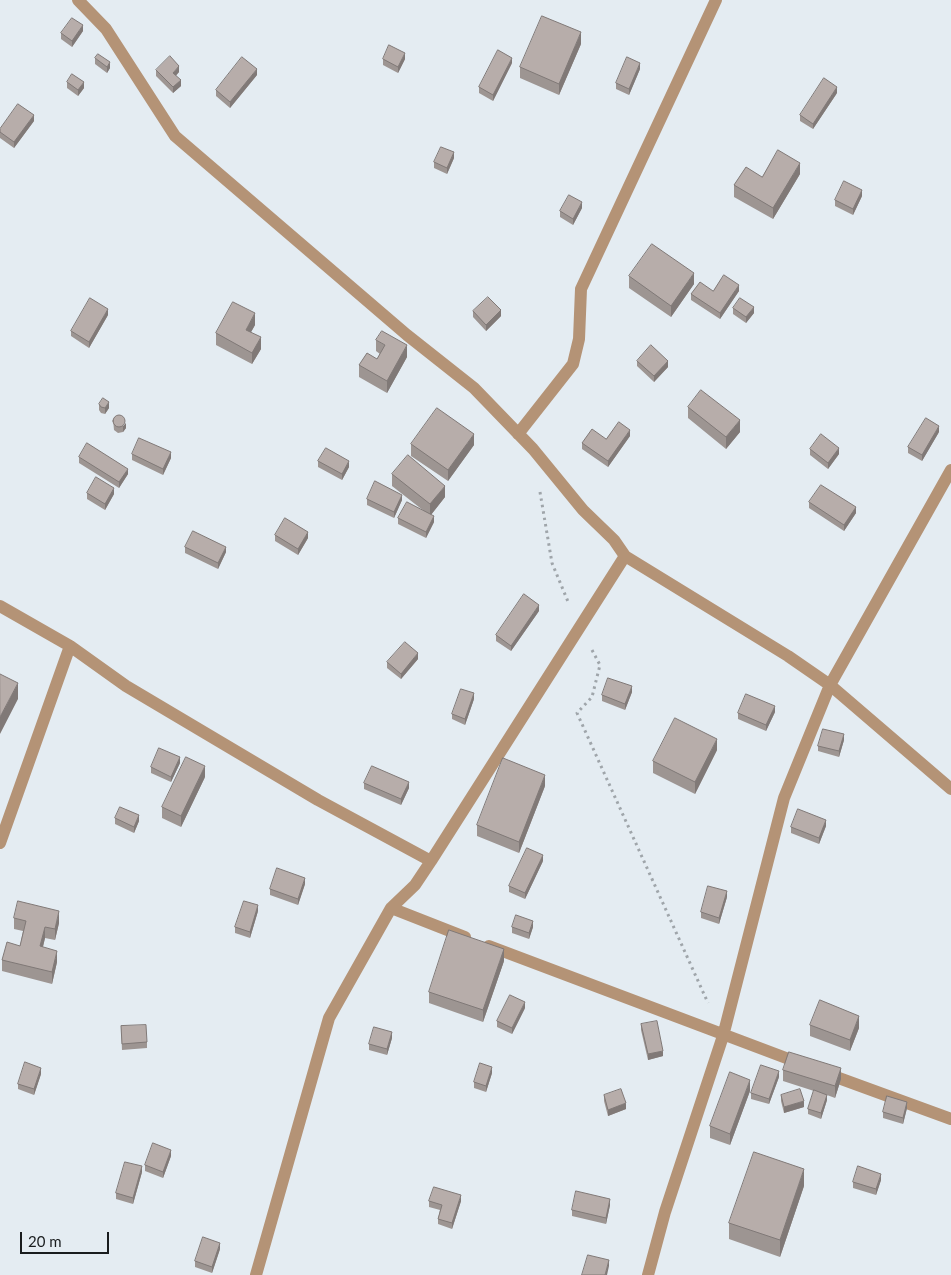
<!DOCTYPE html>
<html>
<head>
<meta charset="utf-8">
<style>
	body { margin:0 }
	#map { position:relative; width:951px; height:1275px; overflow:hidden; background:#e4ecf2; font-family:Lato,sans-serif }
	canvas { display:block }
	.scale { position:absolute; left:20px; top:1232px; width:89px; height:22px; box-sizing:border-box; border:2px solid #191c1e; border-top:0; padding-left:6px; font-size:15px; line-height:18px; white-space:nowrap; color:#191c1e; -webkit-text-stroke:4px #e4ecf2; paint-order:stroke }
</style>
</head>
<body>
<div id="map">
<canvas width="951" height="1275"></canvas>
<div class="scale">20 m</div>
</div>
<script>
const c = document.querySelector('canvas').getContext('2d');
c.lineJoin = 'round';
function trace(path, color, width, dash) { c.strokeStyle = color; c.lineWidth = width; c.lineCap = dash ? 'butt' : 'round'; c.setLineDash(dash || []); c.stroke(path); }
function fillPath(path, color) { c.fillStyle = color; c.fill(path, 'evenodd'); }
trace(new Path2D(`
	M540,492L552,563L569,604
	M592,650L600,665L592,697L577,713L708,1003`), '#9fa5aa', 3, [2.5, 4]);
trace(new Path2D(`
	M78,0L106,29L175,136L407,335L474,388L533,449L583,510L614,540L625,556L431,861
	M518,434L573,364L579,339L581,289L716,0
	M625,556L788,656L830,685L951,789
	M0,606L70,646L126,686L318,800L431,861L415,885L391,908L329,1018L256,1275
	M0,843L70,646
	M391,908L465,937
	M489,946L802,1064
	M825,1073L951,1119
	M648,1275L665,1212L723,1036L784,798L830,685L951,470`), '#b49376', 12);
fillPath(new Path2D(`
	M83,31L72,47L61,39V33Z
	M581,44L559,95L520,78V67Z
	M95,58L110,68L107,73L95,64Z
	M383,59H405L398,73L383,65Z
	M512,63L493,101L479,93V87Z
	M640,69L629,95L616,89V83Z
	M156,70L179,72L176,76L181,86L173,93L156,76Z
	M257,75L230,108L216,96V90Z
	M67,82L84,88L78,96L67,88Z
	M837,93L813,129L800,121V115Z
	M34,121L14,148L0,138V129Z
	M454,158L447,174L434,168V162Z
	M800,174L773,219L734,197V185Z
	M862,196L853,215L835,206V200Z
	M582,208L573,225L560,217V211Z
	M629,276L694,284L671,317L629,288Z
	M713,291H739L720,319L691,300V294Z
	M733,308L754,313L746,323L733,314Z
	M473,311L501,316L486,331L473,317Z
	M108,315L89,348L71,336V331Z
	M255,325L251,332L261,349L252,364L216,345V333Z
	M376,340L407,357L387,393L359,377V365L377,359L380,354L376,351Z
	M637,361L668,367L654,382L637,366Z
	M99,404L109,408L105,414L101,413L99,410Z
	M688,407L740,432L726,449L688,418Z
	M113,419L126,428L123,432L118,433L114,430Z
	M939,432L922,461L908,453V447Z
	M630,436L608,467L582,449V443Z
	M411,444L474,445L448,481L411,456Z
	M810,449L839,454L828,469L810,455Z
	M132,454L171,458L163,475L132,460Z
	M79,457L128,474L119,488L79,463Z
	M318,461L349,467L342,480L318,467Z
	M392,474L445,497L431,515L434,522L426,538L398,524V518L424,511L392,486Z
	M87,493L114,494L105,510L87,499Z
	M367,499L402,500L394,518L367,505Z
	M809,502L856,513L844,531L809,508Z
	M275,535L308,538L298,555L275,541Z
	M185,547L226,552L218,569L185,553Z
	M539,611L511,651L496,641V635Z
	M418,659L401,679L387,668V662Z
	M632,692L625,710L602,701V695Z
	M474,699L465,725L452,719V714Z
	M775,712L766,731L738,719V713Z
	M844,740L839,757L818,751V746Z
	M717,750L695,794L653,773V761Z
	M180,763L171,782L151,773V767Z
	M205,777L181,827L162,818V807Z
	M364,783L409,788L401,805L364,789Z
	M545,786L519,853L477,836V825Z
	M115,818L139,821L134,833L115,824Z
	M826,826L819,844L791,833V827Z
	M543,861L525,899L509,892V886Z
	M305,884L298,905L270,895V889Z
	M727,897L719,924L701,918V912Z
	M258,911L250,938L235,933V927Z
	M14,918L59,923L55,940L45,938L43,947L57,962L52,984L2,971V960L20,946L23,931L14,929Z
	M512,927H533L529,939L512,933Z
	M504,961L483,1022L429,1003V992Z
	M525,1008L512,1034L497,1027V1021Z
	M641,1024L663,1056L648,1060L641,1030Z
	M810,1025L859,1028L850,1051L810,1036Z
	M121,1026L147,1042V1048L122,1050Z
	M392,1038L387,1055L369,1050V1044Z
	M783,1070L841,1079L835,1098L827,1095V1100L821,1119L808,1114V1109L814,1091L783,1081Z
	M492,1073L486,1092L474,1088V1082Z
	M41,1074L34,1095L18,1089V1084Z
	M779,1077L769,1104L751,1099V1093Z
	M750,1091L730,1145L710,1138V1126Z
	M604,1095L626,1109L608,1116L604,1101Z
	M781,1095L804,1107L784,1113L781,1101Z
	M907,1108L903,1124L883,1118V1112Z
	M171,1156L163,1178L145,1171V1165Z
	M142,1172L133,1204L116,1199V1193Z
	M881,1180L876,1195L853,1188V1182Z
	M804,1186L780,1257L729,1239V1223Z
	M429,1201H461L452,1229L438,1224V1219L440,1210L429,1207Z
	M610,1205L606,1224L572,1216V1210Z
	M220,1249L212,1273L195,1267V1261Z`), '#9d9592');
fillPath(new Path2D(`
	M83,25V31L72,47V41Z
	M581,32V44L559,95V84Z
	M405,53V59L398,73V67Z
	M512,58V63L493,101V95Z
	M110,62V68L107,73V67Z
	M640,63V69L629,95V89Z
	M179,66V72L173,78V73Z
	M257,69V75L230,108V102Z
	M181,80V86L173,93V87Z
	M84,82V88L78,96V90Z
	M837,87V93L813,129V124Z
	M34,115V121L14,148V142Z
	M454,152V158L447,174V168Z
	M800,163V174L773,219V208Z
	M862,190V196L853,215V209Z
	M582,202V208L573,225V219Z
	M694,273V284L671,317V306Z
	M739,285V291L720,319V313Z
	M754,307V313L746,323V317Z
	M108,309V315L89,348V342Z
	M501,310V316L486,331V325Z
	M255,313V325L246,341V330Z
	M261,337V349L252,364V353Z
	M407,345V357L387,393V381Z
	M668,361V367L654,382V376Z
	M109,402V408L105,414V408Z
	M740,420V432L726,449V437Z
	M126,423V428L123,432V426Z
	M939,426V432L922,461V455Z
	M630,430V436L608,467V461Z
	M474,434V445L448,481V470Z
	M839,448V454L828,469V463Z
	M171,452V458L163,475V469Z
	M349,461V467L342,480V474Z
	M128,469V474L119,488V482Z
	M445,486V497L430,516V504Z
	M114,488V494L105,510V504Z
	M402,495V500L394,518V512Z
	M856,507V513L844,531V525Z
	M434,516V522L426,538V532Z
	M308,532V538L298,555V549Z
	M226,547V552L218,569V563Z
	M539,605V611L511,651V646Z
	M418,653V659L401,679V674Z
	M18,683V699L0,734V717Z
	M632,686V692L625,710V704Z
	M474,693V699L465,725V719Z
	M775,706V712L766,731V725Z
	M844,734V740L839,757V751Z
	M717,739V750L695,794V782Z
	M180,757V763L171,782V777Z
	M205,766V777L181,827V816Z
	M545,775V786L519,853V842Z
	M409,782V788L401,805V799Z
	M139,815V821L134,833V827Z
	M826,820V826L819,844V838Z
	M543,855V861L525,899V893Z
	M305,878V884L298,905V899Z
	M727,891V897L719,924V918Z
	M258,905V911L250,938V932Z
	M59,911V923L55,940V929Z
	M533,921V927L529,939V933Z
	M45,927V938L40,958V946Z
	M504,949V961L483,1022V1010Z
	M57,951V962L52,984V972Z
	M525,1002V1008L512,1034V1028Z
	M859,1016V1028L850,1051V1040Z
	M392,1032V1038L387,1055V1049Z
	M663,1051V1056L648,1060V1054Z
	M492,1067V1073L486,1092V1086Z
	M41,1068V1074L34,1095V1089Z
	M841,1068V1079L835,1098V1086Z
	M779,1071V1077L769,1104V1099Z
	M750,1080V1091L730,1145V1134Z
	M827,1095V1100L821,1119V1113Z
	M804,1101V1107L784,1113V1107Z
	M907,1102V1108L903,1124V1118Z
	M626,1103V1109L608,1116V1110Z
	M171,1150V1156L163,1178V1172Z
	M142,1166V1172L133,1204V1198Z
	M804,1169V1186L780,1257V1240Z
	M881,1174V1180L876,1195V1189Z
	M461,1195V1201L452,1229V1223Z
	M610,1199V1205L606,1224V1218Z
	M220,1243V1249L212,1273V1267Z
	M609,1260V1266L607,1275H605Z`), '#807977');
const building = new Path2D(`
	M542,16L581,32L559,84L520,67Z
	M72,18L83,25L72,41L61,33Z
	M389,45L405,53L398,67L383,59Z
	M498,50L512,58L493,95L479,87Z
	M98,54L110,62L107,67L95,58Z
	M170,56L179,66L173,73L181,80L173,87L156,70Z
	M242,57L257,69L230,102L216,90Z
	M627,57L640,63L629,89L616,83Z
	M72,74L84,82L78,90L67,82Z
	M824,78L837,87L813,124L800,115Z
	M18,104L34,115L14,142L0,132V129Z
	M441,147L454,152L447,168L434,162Z
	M778,150L800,163L773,208L734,185L746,167L762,177Z
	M844,181L862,190L853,209L835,200Z
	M569,195L582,202L573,219L560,211Z
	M652,244L694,273L671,306L629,276Z
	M724,275L739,285L720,313L691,294L700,282L713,291Z
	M488,297L501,310L486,325L473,311Z
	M90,298L108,309L89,342L71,331Z
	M740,298L754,307L746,317L733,308Z
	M233,302L255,313L246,330L261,337L252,353L216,333Z
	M382,331L407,345L387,381L359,365L367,353L377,359L385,345L376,340Z
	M651,345L668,361L654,376L637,361Z
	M701,390L740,420L726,437L688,407Z
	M103,398L109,402L105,408L101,407L99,404Z
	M437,408L474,434L448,470L411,444Z
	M113 421a6 6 0 1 1 12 0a6 6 0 1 1-12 0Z
	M926,418L939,426L922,455L908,447Z
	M619,422L630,430L608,461L582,443L592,429L606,439Z
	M821,434L839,448L828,463L810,449Z
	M139,438L171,452L163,469L132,454Z
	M87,443L128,469L119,482L79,457Z
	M326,448L349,461L342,474L318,461Z
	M408,455L445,486L430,504L392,474Z
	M96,477L114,488L105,504L87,493Z
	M375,481L402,495L394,512L367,499Z
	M821,485L856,507L844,525L809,502Z
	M407,502L434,516L426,532L398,518Z
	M285,518L308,532L298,549L275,535Z
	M193,531L226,547L218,563L185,547Z
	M524,594L539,605L511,646L496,635Z
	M405,642L418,653L401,674L387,662Z
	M0,674L18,683L0,717Z
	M608,678L632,686L625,704L602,695Z
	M461,689L474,693L465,719L452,714Z
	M746,694L775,706L766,725L738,713Z
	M675,718L717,739L695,782L653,761Z
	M823,729L844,734L839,751L818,746Z
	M159,748L180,757L171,777L151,767Z
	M186,757L205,766L181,816L162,807Z
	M503,758L545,775L519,842L477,825Z
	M372,766L409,782L401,799L364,783Z
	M120,807L139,815L134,827L115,818Z
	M798,809L826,820L819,838L791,827Z
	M527,848L543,855L525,893L509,886Z
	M277,868L305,878L298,899L270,889Z
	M708,886L727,891L719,918L701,912Z
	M18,901L59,911L55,929L45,927L40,946L57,951L52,972L2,960L7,942L20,946L26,921L14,918Z
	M244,901L258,905L250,932L235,927Z
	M516,915L533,921L529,933L512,927Z
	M449,930L504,949L483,1010L429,992Z
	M510,995L525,1002L512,1028L497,1021Z
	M820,1000L859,1016L850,1040L810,1025Z
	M657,1021L663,1051L648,1054L641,1024Z
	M146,1025L147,1042L122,1044L121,1026Z
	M374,1027L392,1032L387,1049L369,1044Z
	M789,1052L841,1068L835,1086L783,1070Z
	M25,1062L41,1068L34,1089L18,1084Z
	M480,1063L492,1067L486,1086L474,1082Z
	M761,1065L779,1071L769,1099L751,1093Z
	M730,1072L750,1080L730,1134L710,1126Z
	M621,1089L626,1103L608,1110L604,1095Z
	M800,1089L804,1101L784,1107L781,1095Z
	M814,1090L827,1095L821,1113L808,1109Z
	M887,1096L907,1102L903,1118L883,1112Z
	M153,1143L171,1150L163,1172L145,1165Z
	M754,1152L804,1169L780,1240L729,1223Z
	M125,1162L142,1166L133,1198L116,1193Z
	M858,1166L881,1174L876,1189L853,1182Z
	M434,1187L461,1195L452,1223L438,1219L442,1205L429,1201Z
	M576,1191L610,1199L606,1218L572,1210Z
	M203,1237L220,1243L212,1267L195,1261Z
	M588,1255L609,1260L605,1275H582Z`);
fillPath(building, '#b7adaa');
trace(building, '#807977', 1);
</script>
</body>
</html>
